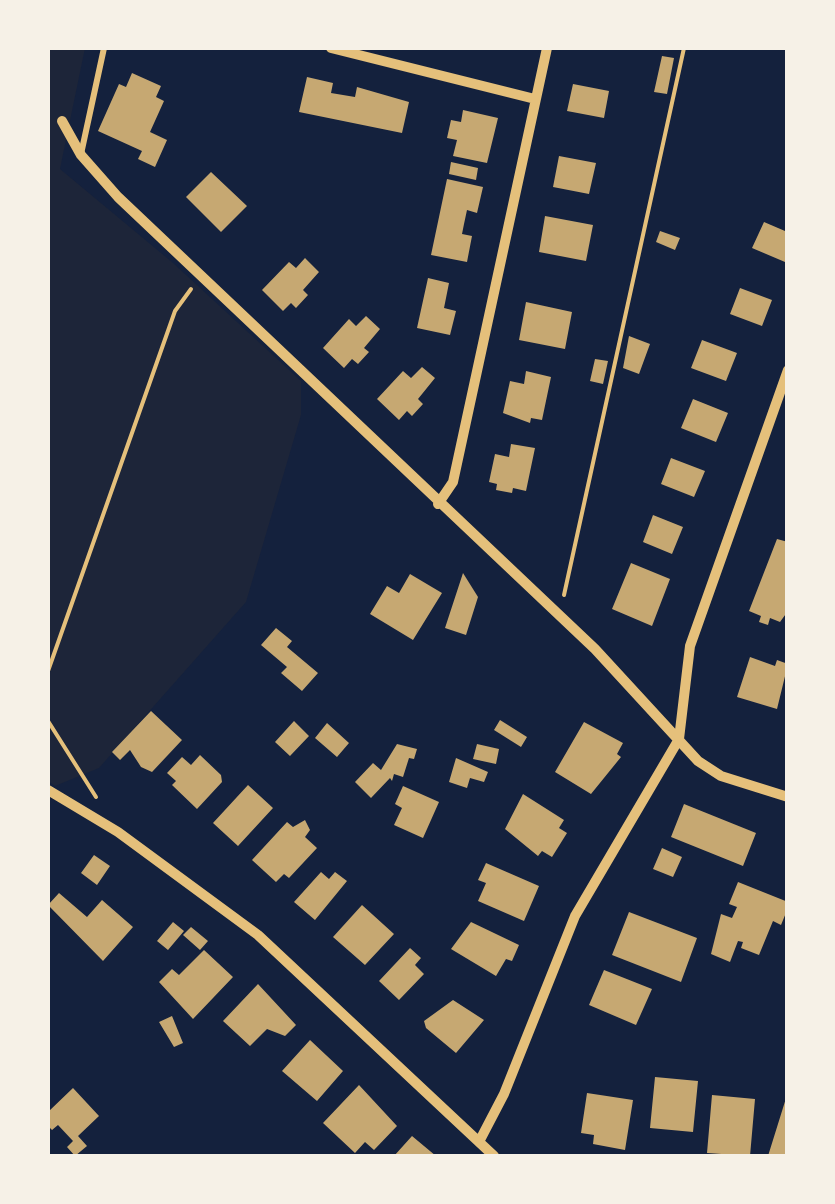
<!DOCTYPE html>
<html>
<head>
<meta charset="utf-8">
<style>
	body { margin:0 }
	#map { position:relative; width:835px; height:1204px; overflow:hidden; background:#14213d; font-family:Helvetica,sans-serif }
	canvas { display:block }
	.frame { position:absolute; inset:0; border:50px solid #f6f1e7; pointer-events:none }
</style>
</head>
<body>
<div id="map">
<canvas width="835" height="1204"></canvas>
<div class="frame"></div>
</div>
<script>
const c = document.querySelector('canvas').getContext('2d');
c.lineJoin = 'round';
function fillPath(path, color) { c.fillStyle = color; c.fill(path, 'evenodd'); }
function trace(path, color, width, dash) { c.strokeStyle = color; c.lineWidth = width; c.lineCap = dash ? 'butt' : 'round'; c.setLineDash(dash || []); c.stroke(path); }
fillPath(new Path2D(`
	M48,48H85L60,169L173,263L301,381V415L246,602L99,768L55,786L48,781Z`), '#1d2539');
fillPath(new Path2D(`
	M662,56L674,58L667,94L654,92Z
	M132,73L161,86L156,97L164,101L150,132L167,140L155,167L138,159L142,151L98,131L119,84L126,87Z
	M307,77L333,83L331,93L355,97L357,87L409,102L402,133L299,112Z
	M573,84L609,91L604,118L567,111Z
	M463,110L498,118L487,163L453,156L457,140L447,138L451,120L461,122Z
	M559,156L596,163L589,194L553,187Z
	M451,162L478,168L476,180L449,174Z
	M211,172L247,206L221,232L186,197Z
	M447,179L483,187L477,213L467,210L464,224L462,234L472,236L467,262L431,255Z
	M545,216L593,225L586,261L539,252Z
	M764,222L785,231L788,224L785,262L752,248Z
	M660,231L680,238L675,250L656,242Z
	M305,258L319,272L303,290L308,295L296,308L291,303L283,311L262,290L289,262L296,268Z
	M428,278L449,283L444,308L456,311L450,335L417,328Z
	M740,288L772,300L762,326L730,314Z
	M526,302L572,312L565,349L519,340Z
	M366,316L380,329L364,348L369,352L358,364L352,359L344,368L323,348L349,319L356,326Z
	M629,336L650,344L639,374L623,368Z
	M702,340L737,353L726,381L691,368Z
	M595,359L608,361L603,384L590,381Z
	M422,367L435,378L418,399L423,404L412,416L407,411L399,420L377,399L403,371L411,378Z
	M526,371L551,377L542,420L531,418L530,423L503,413L510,381L524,384Z
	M693,399L728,413L716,442L681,428Z
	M511,444L535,448L526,491L513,488L512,493L496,490L497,484L489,482L495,454L509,457Z
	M671,458L705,471L694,497L661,484Z
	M653,515L683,527L672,554L643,542Z
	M777,539L788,542V611L780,622L770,618L768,625L759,622L761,616L749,611Z
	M631,563L670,579L652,626L612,609Z
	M463,573L478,597L466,635L445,628Z
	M410,574L442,593L413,640L370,614L387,586L399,593Z
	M276,628L292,641L287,647L318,673L302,691L281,673L287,667L261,645Z
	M750,657L775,666L777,660L788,664L777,709L737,697Z
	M151,711L182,740L152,772L141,767L130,750L120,760L112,752Z
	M500,720L527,737L521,747L494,730Z
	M294,721L309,736L290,756L275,742Z
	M584,722L623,743L617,754L621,757L591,794L555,772Z
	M327,723L349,743L337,757L315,738Z
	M397,744L417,749L414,759L409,758L403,777L394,774L392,781L390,778L371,798L355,782L373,763L381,770Z
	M477,744L499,749L496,764L473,759Z
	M200,755L221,775L222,782L197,809L172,785L176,781L167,773L182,757L191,765Z
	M456,758L488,772L484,782L470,778L467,788L449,782Z
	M248,785L273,808L238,846L213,823Z
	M403,786L439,802L423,838L394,825L402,808L395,804Z
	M523,794L564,820L559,828L567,833L552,857L542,851L538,856L505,829Z
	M684,804L756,833L743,866L671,837Z
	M305,820L310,830L305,837L317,848L289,878L284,874L276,882L252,860L287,822L293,827Z
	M662,848L682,857L673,877L653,869Z
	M94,855L110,866L97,885L81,873Z
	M486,863L539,886L524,921L478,901L486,883L478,880Z
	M321,872L329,879L335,872L347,881L315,920L294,902Z
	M738,882L788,902V908L781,925L773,921L759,955L741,948L743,942L738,941L730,962L711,954L721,914L732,918L737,907L729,904Z
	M59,893L87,917L102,900L133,927L103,961L48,905Z
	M362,905L394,934L365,965L333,937Z
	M629,912L697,938L681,982L612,955Z
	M173,922L184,931L168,950L157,941Z
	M471,922L519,945L512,961L506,959L496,976L451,949Z
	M191,927L208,941L200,950L183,935Z
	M410,948L421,958L415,965L424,974L399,1000L379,981Z
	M204,950L233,977L193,1019L159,982L172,969L179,975Z
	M604,970L652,989L636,1025L589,1005Z
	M258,984L296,1025L285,1036L267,1029L250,1046L223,1021Z
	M453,1000L484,1020L456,1053L426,1028L424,1021Z
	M172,1016L183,1043L174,1047L159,1022Z
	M310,1040L343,1071L317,1101L282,1071Z
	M655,1077L698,1081L693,1132L650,1128Z
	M359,1085L397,1126L374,1150L365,1142L355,1153L323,1123Z
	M73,1088L99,1116L78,1136L87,1146L75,1156L67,1147L73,1141L58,1125L52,1130L48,1126V1112Z
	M587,1093L633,1100L625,1150L593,1144L594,1135L581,1133Z
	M712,1095L755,1099L750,1156L707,1153Z
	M787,1095L788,1156H768Z
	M412,1136L436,1156H394Z`), '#c6a872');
trace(new Path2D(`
	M564,595L684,48
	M48,671L175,311L191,289
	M48,721L96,797`), '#e5c07b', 4);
trace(new Path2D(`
	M81,154L104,48`), '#e5c07b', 6);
trace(new Path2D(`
	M331,48L535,99
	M62,121L81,155L118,197L595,649L698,761L721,776L788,797
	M438,504L453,482L547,48
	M48,790L118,832L258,935L494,1156
	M480,1140L504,1094L575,916L679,739L690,646L788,370`), '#e5c07b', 10);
</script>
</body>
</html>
